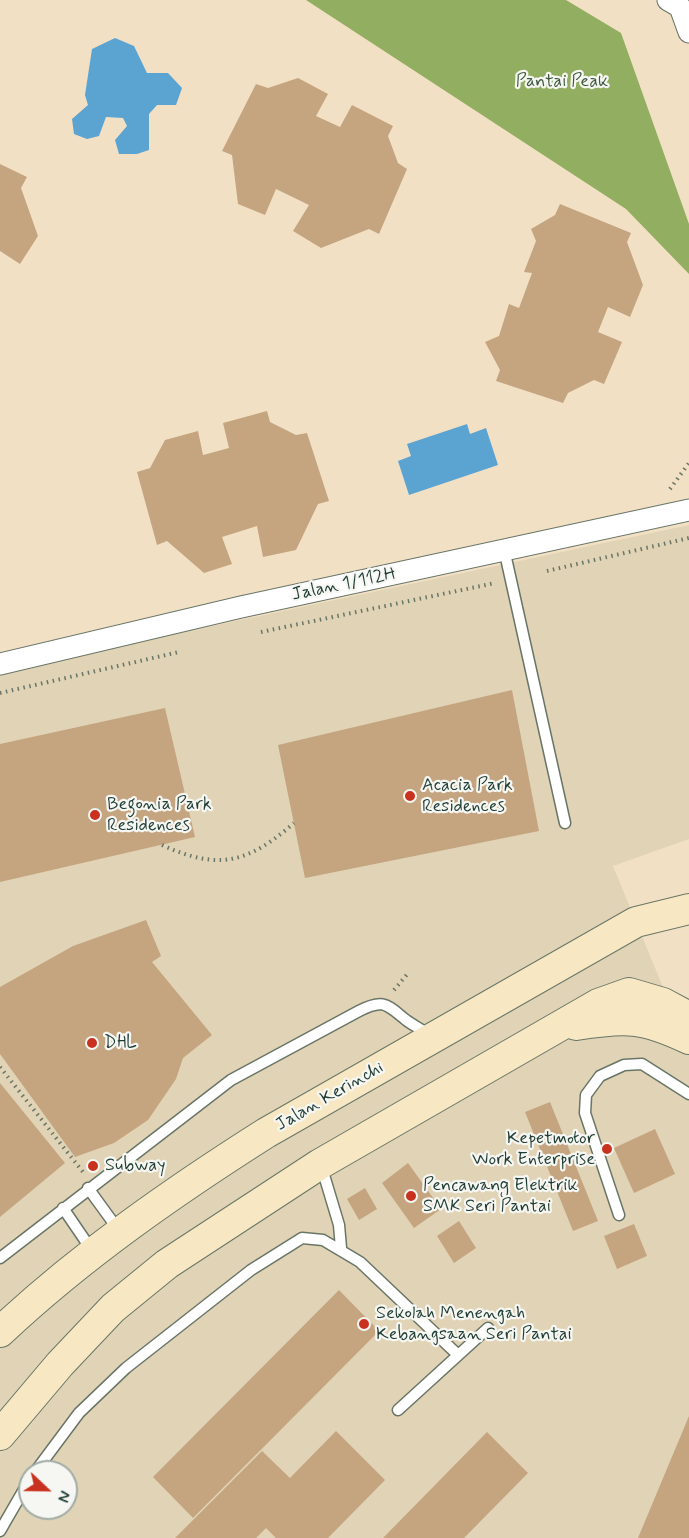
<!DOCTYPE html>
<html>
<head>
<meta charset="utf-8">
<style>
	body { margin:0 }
	#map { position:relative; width:689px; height:1538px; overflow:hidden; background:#f2e0c5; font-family:Mynerve,sans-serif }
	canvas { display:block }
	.north { position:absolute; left:18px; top:1460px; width:60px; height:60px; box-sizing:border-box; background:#f6f6f2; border:2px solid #a0aca6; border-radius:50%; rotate:112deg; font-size:16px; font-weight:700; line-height:24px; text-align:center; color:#1f3d34 }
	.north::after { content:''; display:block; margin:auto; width:21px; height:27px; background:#c8321e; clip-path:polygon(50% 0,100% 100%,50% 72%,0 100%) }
</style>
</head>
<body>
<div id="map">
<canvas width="689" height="1538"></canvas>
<div class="north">N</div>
</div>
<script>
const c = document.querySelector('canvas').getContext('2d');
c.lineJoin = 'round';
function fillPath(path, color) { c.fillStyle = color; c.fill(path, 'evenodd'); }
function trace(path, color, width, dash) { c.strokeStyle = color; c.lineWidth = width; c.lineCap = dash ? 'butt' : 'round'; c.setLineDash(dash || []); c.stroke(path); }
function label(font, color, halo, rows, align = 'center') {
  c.font = font + ' Mynerve,sans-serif'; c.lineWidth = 4.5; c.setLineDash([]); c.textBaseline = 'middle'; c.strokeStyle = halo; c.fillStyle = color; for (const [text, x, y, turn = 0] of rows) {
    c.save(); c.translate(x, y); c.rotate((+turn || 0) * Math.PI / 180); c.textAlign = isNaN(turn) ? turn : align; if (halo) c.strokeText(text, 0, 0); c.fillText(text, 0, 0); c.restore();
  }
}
fillPath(new Path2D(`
	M689,525V839L613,866L689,1050V1538H0V671ZM30,1472H66V1508H30Z`), '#e1d3b5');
fillPath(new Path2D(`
	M306,0H566L621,33L689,224V274L626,209Z`), '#92ae60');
fillPath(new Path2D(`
	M115,38L134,46L147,73H168L182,88L176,105H157L149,114V150L137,154H119L115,140L127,126L123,118L106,117L99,136L87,139L74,134L72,119L88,105L85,95L92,49Z
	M467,424L470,434L486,428L498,465L409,495L398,461L411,456L407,444Z`), '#5ba3d1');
fillPath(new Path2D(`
	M298,78L328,94L316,116L340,127L352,105L393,126L388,136L398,163L407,169L379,234L369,229L321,248L293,231L309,205L276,189L265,215L238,204L232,155L222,151L256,84L268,88Z
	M0,164L27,177L21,188L38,236L20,264L0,251Z
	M560,204L631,233L627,242L643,285L630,317L608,307L598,332L622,342L604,384L594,380L568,393L563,403L496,381L500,370L485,342L499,336L509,304L519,308L532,273L524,272L536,241L531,229L555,215Z
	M267,411L270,422L296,435L307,433L329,501L318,504L296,550L263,557L257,526L222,537L232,564L204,573L167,541L157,545L137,472L150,468L165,440L198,431L203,455L229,448L223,423Z
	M512,690L539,831L305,878L278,745Z
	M165,708L195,837L0,882V744Z
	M146,920L161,956L152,962L212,1035L183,1058L176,1079L148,1120L114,1143L75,1157L0,1054V987L73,946Z
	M0,1083L65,1163L0,1217Z
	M550,1102L598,1221L573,1231L525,1112Z
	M655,1129L675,1174L634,1193L614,1148Z
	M408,1163L441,1209L414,1228L382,1183Z
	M365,1188L377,1209L359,1220L347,1199Z
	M459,1221L476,1248L454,1263L437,1236Z
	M634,1224L647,1256L617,1269L604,1236Z
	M339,1290L379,1331L193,1518L153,1477Z
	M689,1416V1538H638Z
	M336,1431L385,1480L328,1538H276L266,1528L256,1538H175L262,1451L290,1478Z
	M487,1432L528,1473L464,1538H383Z`), '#c4a580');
const lane = new Path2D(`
	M504,549L565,823
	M321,1165L339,1225L341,1248
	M88,1188L120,1232
	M63,1208L93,1252
	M619,1215L585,1113L586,1095L600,1076L624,1065L642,1064L689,1094
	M0,1258L231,1080L359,1011C384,998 387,1005 406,1020C414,1026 423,1030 431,1036
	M398,1410L488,1328
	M35,1472L79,1413L126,1368L251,1270L302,1238L323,1240L360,1262L457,1354
	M0,1531L30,1479`);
const street = new Path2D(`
	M668,0L680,7L689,32
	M0,664L241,607L689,510`);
const secondary = new Path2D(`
	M576,1025C626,1017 643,1017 689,1039
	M0,1332C81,1256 173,1192 266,1133L636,922L689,909
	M0,1435L60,1364L113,1308L167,1264L320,1164L598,1004L629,993L663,1003L689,1017`);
trace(lane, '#697667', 13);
trace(street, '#697667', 23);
trace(secondary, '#697667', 32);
trace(new Path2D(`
	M670,489L689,463
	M547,571L689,538
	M261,632L495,583
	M0,693L179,652
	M162,845C219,871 248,863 294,823
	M394,990L409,972
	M0,1067L83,1172`), '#697667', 4, [1.5, 4.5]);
trace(lane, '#fff', 10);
trace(street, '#fff', 21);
trace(secondary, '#f7e8c3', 30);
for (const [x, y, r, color] of [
	[410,796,6,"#c8321e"],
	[95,815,6,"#c8321e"],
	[92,1043,6,"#c8321e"],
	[607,1149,6,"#c8321e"],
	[93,1166,6,"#c8321e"],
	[411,1196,6,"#c8321e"],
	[364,1324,6,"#c8321e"]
]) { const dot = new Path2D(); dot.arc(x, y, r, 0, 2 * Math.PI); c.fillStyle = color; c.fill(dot); trace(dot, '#f6f6f2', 2); }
label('18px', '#3e593f', '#f6f6f2', [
	["Pantai Peak",562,82]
]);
label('18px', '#1f3d34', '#f6f6f2', [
	["Jalan 1/112H",344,585,-12],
	["Jalan Kerinchi",330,1097,-30]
]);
label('18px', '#1f3d34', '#f6f6f2', [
	["Acacia Park",422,786],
	["Residences",422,807],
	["Begonia Park",107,805],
	["Residences",107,826],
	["DHL",104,1043],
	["Kepetmotor",595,1139,"right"],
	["Work Enterprise",595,1160,"right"],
	["Subway",105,1166],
	["Pencawang Elektrik",423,1186],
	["SMK Seri Pantai",423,1207],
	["Sekolah Menengah",376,1314],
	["Kebangsaan Seri Pantai",376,1335]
], 'left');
</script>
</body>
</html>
